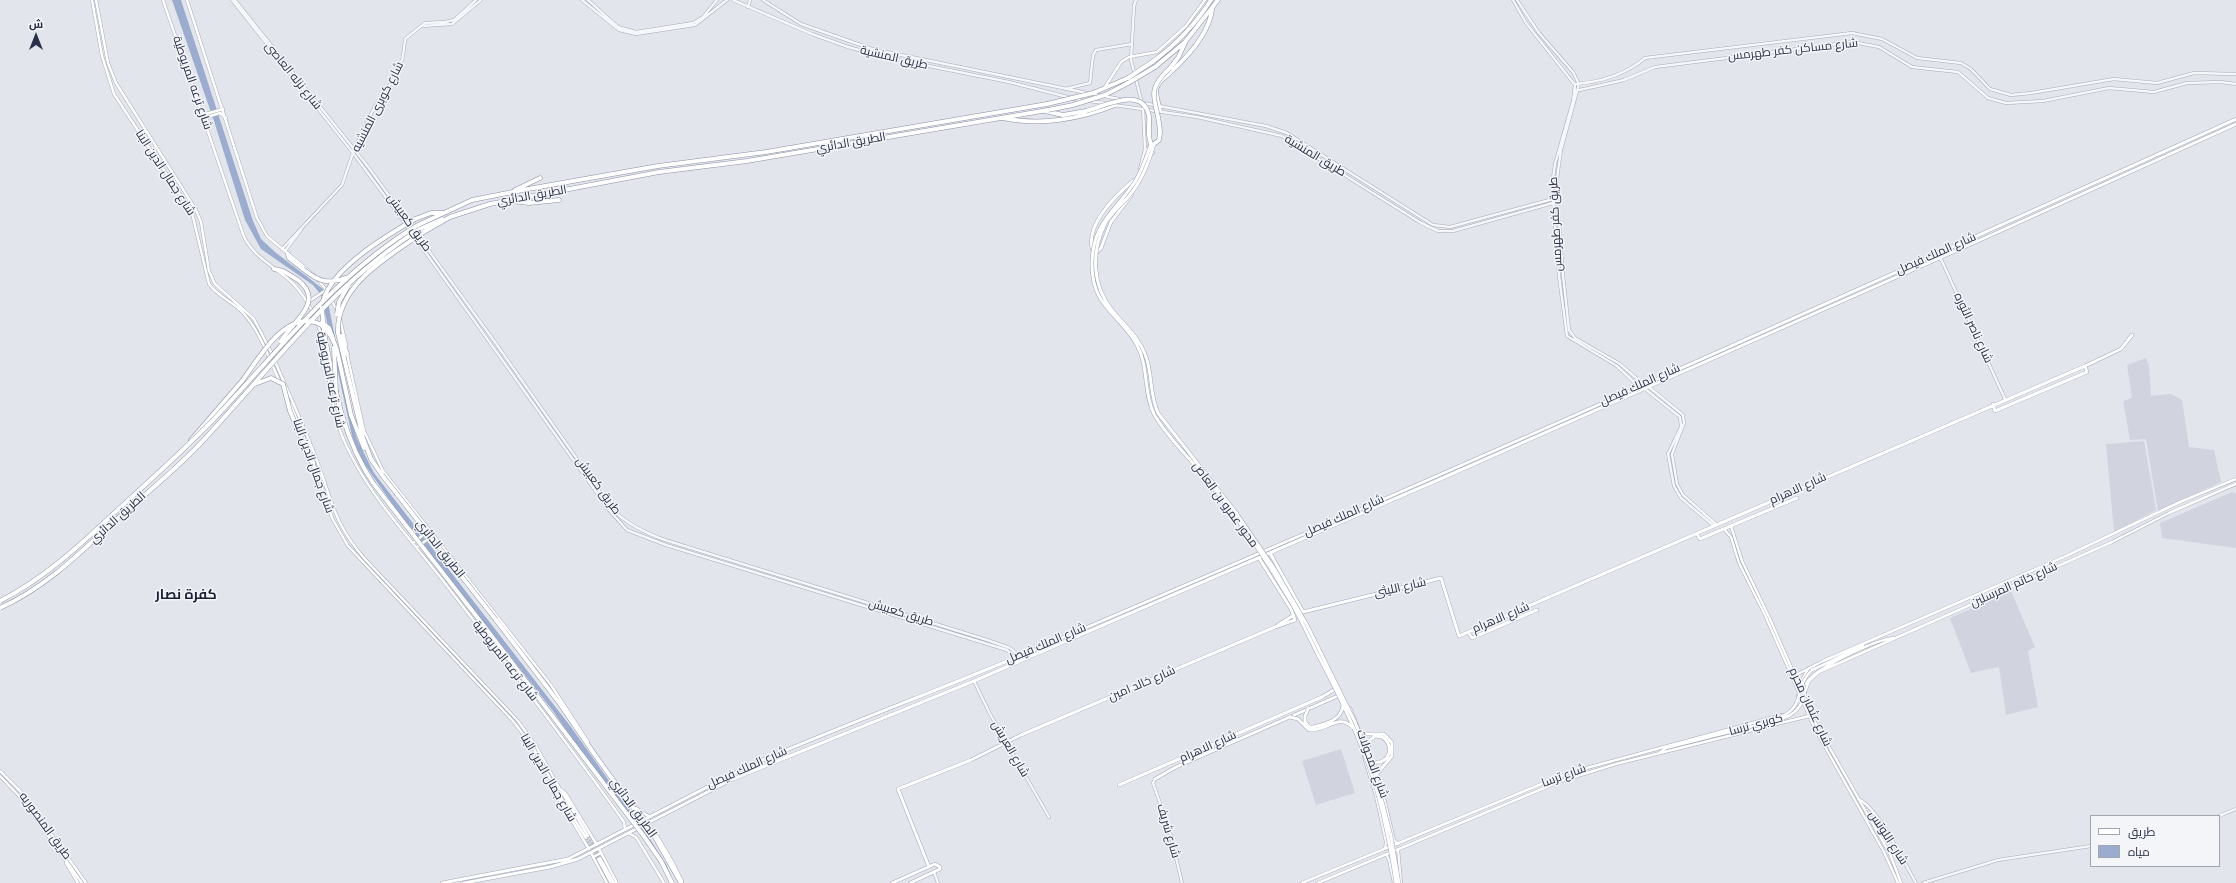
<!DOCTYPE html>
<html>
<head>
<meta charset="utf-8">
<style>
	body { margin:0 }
	#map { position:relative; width:2236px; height:883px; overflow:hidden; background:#e3e5ec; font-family:"Archivo Narrow",Cairo,sans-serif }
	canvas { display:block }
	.legend { position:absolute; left:2090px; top:815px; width:130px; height:52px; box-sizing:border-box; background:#f3f5f9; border:1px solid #a2a6b1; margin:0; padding:5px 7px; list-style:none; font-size:12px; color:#292f46 }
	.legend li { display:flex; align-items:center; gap:8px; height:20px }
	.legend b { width:20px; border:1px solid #a2a6b1 }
	.north { position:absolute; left:16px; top:16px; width:40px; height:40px; -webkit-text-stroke:3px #f3f5f9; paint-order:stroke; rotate:0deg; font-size:11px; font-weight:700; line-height:16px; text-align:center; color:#292f46 }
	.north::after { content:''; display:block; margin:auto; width:14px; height:18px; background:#292f46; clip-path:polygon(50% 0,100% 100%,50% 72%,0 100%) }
</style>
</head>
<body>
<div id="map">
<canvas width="2236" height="883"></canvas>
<ul class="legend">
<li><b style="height:5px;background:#fff"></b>طريق</li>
<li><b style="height:11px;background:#9baccf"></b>مياه</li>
</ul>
<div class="north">ش</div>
</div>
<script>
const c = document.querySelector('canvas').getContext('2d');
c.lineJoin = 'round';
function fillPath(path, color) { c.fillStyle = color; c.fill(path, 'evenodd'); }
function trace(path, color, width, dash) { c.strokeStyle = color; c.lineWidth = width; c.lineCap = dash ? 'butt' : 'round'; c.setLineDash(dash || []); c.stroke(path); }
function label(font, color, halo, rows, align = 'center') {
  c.font = font + ' "Archivo Narrow",Cairo,sans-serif'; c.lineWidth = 3; c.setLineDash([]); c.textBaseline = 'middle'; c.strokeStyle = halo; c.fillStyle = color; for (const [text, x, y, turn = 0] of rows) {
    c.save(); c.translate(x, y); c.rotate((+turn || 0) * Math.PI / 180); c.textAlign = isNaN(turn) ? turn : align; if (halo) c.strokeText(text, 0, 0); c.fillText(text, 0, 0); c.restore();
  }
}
fillPath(new Path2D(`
	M2146,358L2149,365L2151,396L2171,394L2182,400L2189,447L2214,450L2221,482L2158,511L2146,439L2130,440L2123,401L2132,398L2127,365Z
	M2144,441L2156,510L2114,532L2106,444Z
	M2232,492L2236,494V548L2162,538L2160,523Z
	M2011,591L2035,647L2028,651L2038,707L2006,715L1999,667L1971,673L1950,618Z
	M1341,749L1355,793L1316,805L1302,761Z`), '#d1d4df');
fillPath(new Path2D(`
	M172,0H181L253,221L261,239L275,252L323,289L327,297L351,419L357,439L374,473L571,727L644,830L666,864L674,883H671L653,849L582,754L553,711L405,522L365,465L354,445L321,295L313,285L261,249L245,220L214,121Z`), '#9baccf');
trace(new Path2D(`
	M588,836L600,858
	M586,838L598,859`), '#bec1cb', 2.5, [2.5, 1]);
const tertiary = new Path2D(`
	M232,0L353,153L399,215L609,510L627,530L666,545L1007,650L1015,658
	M235,0L369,168L497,345L612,509C627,524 645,533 665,540L984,639L1010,648L1019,656
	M582,0L619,30L636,34L695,25L727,0
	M588,0L618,27L636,32L693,23L703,17L717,0
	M733,0L812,34L848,47L889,58L1009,82L1083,101
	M763,0L801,24L872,49L1087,93
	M1136,0L1134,6L1131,60L1142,103
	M1513,0L1526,23L1575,85L1573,101L1555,164L1552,185L1559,276L1567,336L1617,366L1638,386
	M1517,0L1539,33L1573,72L1579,84L1561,150L1556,186L1563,275L1569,330L1575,338L1620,364L1643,384
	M748,7L750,0
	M422,26L452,24L481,0
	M1575,84C1601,82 1625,75 1645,58L1852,33L1882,39L1917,58L1961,63L1971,69L1990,89L2011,95L2031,93L2114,79L2157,83L2194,73L2236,74
	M1065,89L1090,83L1093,55L1096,50L1132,44
	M1575,91L1624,80L1655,67L1853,42L1879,47L1912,67L1958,72L1988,98L2006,103L2043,101L2109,88L2154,92L2187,83L2221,82L2236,84
	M1092,94L1120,99
	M1088,101L1105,103
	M1143,103L1266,126L1287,133L1433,225L1450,227L1553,199
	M1114,105L1197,117L1282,136L1421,223L1438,231H1453L1553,203
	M1145,152L1149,147H1151L1153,153
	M1140,169L1145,149L1143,108
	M282,249L342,185L354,150L375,106L397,74L403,57L405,39L425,23L445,22L454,20L476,0
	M285,251L301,230
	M1940,257L2005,399
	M1649,387L1683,415L1684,423L1672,454L1677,484L1683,495L1717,525
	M1645,389L1680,417L1681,427L1668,454L1674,486L1681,498L1714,526
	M974,681L990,714L1049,817
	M1350,708L1380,781L1394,840L1398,844
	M1364,757L1376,796L1386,842L1385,849
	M1155,779L1153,783L1170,832L1182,883
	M1858,799C1877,806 1905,864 1916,883
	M2219,816L2236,809
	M1398,849L1401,883
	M1386,854L1389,860L1394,883
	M934,872L938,883
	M1923,883L1998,860L2091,846`);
const secondary = new Path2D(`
	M92,0L102,56L114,94L192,213L209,284C218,297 234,302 244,314C261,333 269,359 280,382
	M96,0L108,63L116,83L196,210L201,222L209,271L215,284L254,319L272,354
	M163,0L244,237C254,256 271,265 287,278C297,286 305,298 311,309C327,338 327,375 333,406C337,425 344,443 353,459C376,503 414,543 444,582C505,661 566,741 624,822L625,830
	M187,0L257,218L267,236L315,276
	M1105,87L1121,62L1129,57L1157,52L1186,26L1205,0
	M202,115L223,109
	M206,125L207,117L220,113L226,118
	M319,281L327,291
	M331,299L337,311
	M308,302L326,290
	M340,319L346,345
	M347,354L364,431L383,471L551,685L588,742
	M274,359C288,392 303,424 316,458C332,500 333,522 364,558L518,721L536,746L560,789L566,794L597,845
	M290,403L314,463
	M318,476L332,518L348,546L513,721L533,747L557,791L559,799L589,849
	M1731,526L1742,561L1770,619L1815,722L1890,854L1901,883
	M1724,529L1731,537L1739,563L1765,615L1815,729L1884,852L1898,883
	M413,543L427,532
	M417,547L431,537
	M1812,670L1863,646
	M1792,677L1823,661L2066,556L2180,502L2236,479
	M1806,684C1812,669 1876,640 1893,638
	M1805,692L1809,681L1819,672L2112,542L2169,513L2236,484
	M1798,696L1801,682L1808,669
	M1659,753L1666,748L1781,719
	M0,771L21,792L86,883
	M0,776L22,799L82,883
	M562,792L588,836
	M558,793L586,838
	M636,808L648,816
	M628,833L636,837L664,883
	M657,836L673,863L682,881
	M599,849L617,883
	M591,853L607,883
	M593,857L601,853
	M600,858L614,883
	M598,859L611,883
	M66,863L78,883
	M1302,883L1568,773L1782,715
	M1318,883L1561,781L1616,764L1809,716`);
const primary = new Path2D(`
	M1093,252C1084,225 1116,195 1134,180
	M1096,253L1101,248L1111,222L1132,194
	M1993,404L1995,411L2002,408L2087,372L2085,366
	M1697,534L1700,539L1797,498
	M1270,553L1303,612L1441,578L1459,636L2085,366L2121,349L2132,335
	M1278,625L1294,615
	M1468,632L1472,638L1537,610
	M1155,779L1176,767L1340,695
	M1119,785L1322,697L1337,688
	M929,867L898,789L971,760L1021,735L1275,627L1295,620L1291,609L1259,558
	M442,883L568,859L744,768C834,729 926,695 1017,657C1426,484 1831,302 2236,119
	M464,883L550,867L578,859L731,780L974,681L1436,481L1987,237L2236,124
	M892,883L935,864L940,867V869L910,883`);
const motorway = new Path2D(`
	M1152,62C1176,45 1195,25 1211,0
	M1155,67L1185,42L1218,0
	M1170,68L1178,58L1185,43
	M1093,93L1128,78
	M1105,95L1128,83
	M1045,111L1063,115L1086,111
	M1160,111C1159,103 1154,94 1157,87C1160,79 1169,75 1174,69C1190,54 1209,32 1212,10
	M1003,118C1040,126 1081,119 1115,105
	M515,190L540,178
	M512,201L529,203L559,200
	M415,219L431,213H444
	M418,225L472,200L528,189L658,166L766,152L1047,104
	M420,229L442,219
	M422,233L450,217L490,204L659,172L747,161L1048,110
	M288,254L289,258L303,269
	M274,269L283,271L298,280
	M324,332C334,385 342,437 373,483
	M338,333L363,438L371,459L382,475
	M341,336L347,354
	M338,355L351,415L364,448
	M191,440L242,381
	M303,442L318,476
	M496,620L560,704L595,755L637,813
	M484,626L630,818
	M652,832L681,883
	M643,835L661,861L672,883`);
trace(tertiary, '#a7abb7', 3.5);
trace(secondary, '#a7abb7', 3.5);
trace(primary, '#a1a7b9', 4);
trace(motorway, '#898fa4', 5);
trace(tertiary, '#f6f7fa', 2.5);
trace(secondary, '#fff', 2.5);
trace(primary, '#fff', 3);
trace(motorway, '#fff', 4);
const secondaryBridge = new Path2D(`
	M1780,717C1806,707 1794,686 1812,670
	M1781,719C1795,715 1803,705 1805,691`);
const primaryBridge = new Path2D(`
	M1151,144C1146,158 1141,174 1132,186C1113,213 1093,224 1092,262C1091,307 1119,313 1137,345C1149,367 1143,392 1154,414C1166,436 1188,456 1204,476C1235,514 1264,555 1288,597C1299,615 1308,635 1317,653C1340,697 1362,741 1376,788C1385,819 1391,851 1396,883
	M1154,144C1149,162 1141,182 1129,196C1121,205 1111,213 1105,224C1091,252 1092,285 1112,310C1124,325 1138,336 1145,354C1153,373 1149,394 1158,413L1237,514L1274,568L1307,625L1355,722L1374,770L1391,836L1399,883
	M1308,709L1305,716V722L1309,727H1313C1326,724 1342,720 1343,705
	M1290,717L1298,719L1309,730C1325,732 1339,713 1352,727
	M1358,731L1367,734H1384L1392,743V756L1377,774
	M1368,751L1369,741L1375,736L1382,737C1396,746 1389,765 1373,762`);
const motorwayBridge = new Path2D(`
	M1128,78L1152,62
	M1128,83L1155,67
	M1047,104L1093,93
	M1048,110L1073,105L1105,95
	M1086,111C1105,106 1143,85 1149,116C1150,125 1147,135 1151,144
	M1154,144L1159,140L1160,133C1159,101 1142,93 1170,68
	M303,269C319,282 328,285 348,277
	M323,301C332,268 386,236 415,219
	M322,308L324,332
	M337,314L339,302L348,286
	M322,323L329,328L333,339
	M338,333C336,285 388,257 422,233
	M281,341C292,322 326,302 298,280
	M334,348L336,392
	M242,381C258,360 285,310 317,323C329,328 336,344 338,355
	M255,384L271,378L283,384L290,411L303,442
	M382,475L496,620
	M373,483L484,626
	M0,601C43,579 77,548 112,515C146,484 181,453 213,420C278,352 336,274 418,225
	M0,608C42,589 75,558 108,527C138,500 170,475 198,446C270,370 330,285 420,229
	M637,813L652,832
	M630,818L643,835`);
trace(secondaryBridge, '#a7abb7', 3.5, []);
trace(primaryBridge, '#a1a7b9', 4, []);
trace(motorwayBridge, '#898fa4', 5, []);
trace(secondaryBridge, '#fff', 2.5);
trace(primaryBridge, '#fff', 3);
trace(motorwayBridge, '#fff', 4);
label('12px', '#292f46', '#f3f5f9', [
	["شارع مساكن كفر طهرمس",1793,50,-6],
	["طريق المنشية",894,58,13],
	["شارع نزله العاصى",293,76,51],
	["شارع ترعه المريوطية",192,83,71],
	["شارع كوبرى المنشيه",378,107,-63],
	["الطريق الدائري",851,143,-10],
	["طريق المنشية",1315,156,31],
	["شارع جمال الدين البنا",165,173,57],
	["الطريق الدائري",532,196,-10],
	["طريق كعبيش",409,223,55],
	["طريق كفر طهرمس",1556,224,-93],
	["شارع الملك فيصل",1936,254,-24],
	["شارع ناصر الثوره",1973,328,65],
	["شارع ترعه المريوطية",330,380,78],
	["شارع الملك فيصل",1640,385,-24],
	["شارع جمال الدين البنا",313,466,70],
	["طريق كعبيش",598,486,54],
	["شارع الاهرام",1798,489,-24],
	["محور عمرو بن العاص",1225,505,54],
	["شارع الملك فيصل",1344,516,-24],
	["الطريق الدائري",118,518,-42],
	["الطريق الدائري",440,549,52],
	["شارع خاتم المرسلين",2014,585,-24],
	["شارع الليثى",1400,588,-13],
	["طريق كعبيش",901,613,17],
	["شارع الاهرام",1501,618,-23],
	["شارع الملك فيصل",1046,644,-23],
	["شارع ترعه المريوطية",505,661,52],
	["شارع خالد امين",1142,684,-23],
	["شارع عثمان محرم",1810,707,65],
	["كوبري ترسا",1756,725,-15],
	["شارع الاهرام",1208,747,-24],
	["شارع العريش",1010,749,60],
	["شارع المحولات",1372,764,70],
	["شارع الملك فيصل",747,768,-24],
	["شارع ترسا",1564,776,-20],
	["شارع جمال الدين البنا",548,778,60],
	["الطريق الدائري",633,808,54],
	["طريق المنصوريه",45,826,54],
	["شارع شريف",1168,831,74],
	["شارع اللوتس",1888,838,57]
]);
label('bold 14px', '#1b2037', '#f3f5f9', [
	["كفرة نصار",186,595]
]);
</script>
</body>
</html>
